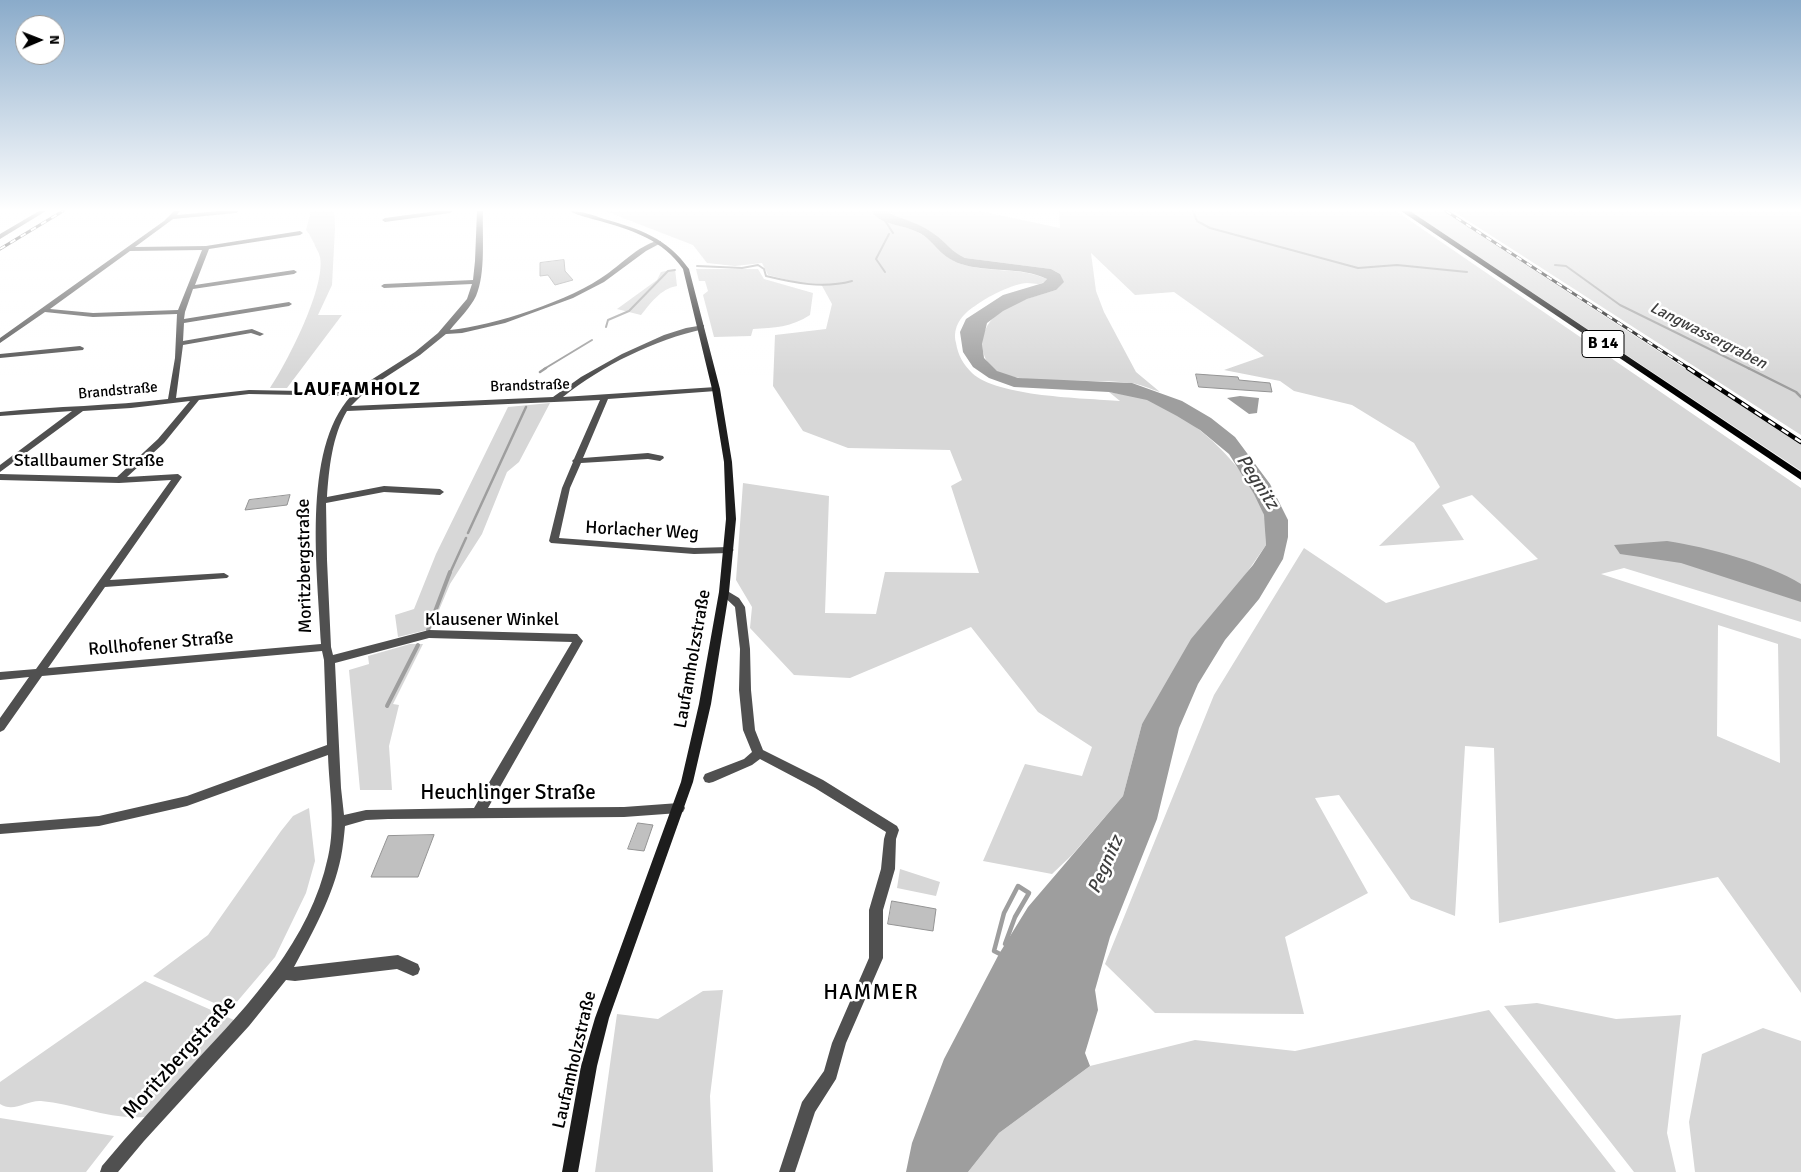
<!DOCTYPE html>
<html>
<head>
<meta charset="utf-8">
<style>
	body { margin:0 }
	#map { position:relative; width:1801px; height:1172px; overflow:hidden; background:#fff; font-family:Signika,sans-serif }
	canvas { display:block }
	.north { position:absolute; left:15px; top:15px; width:50px; height:50px; box-sizing:border-box; background:#fff; border:1px solid #999; border-radius:50%; rotate:89deg; font-size:14px; font-weight:700; line-height:20px; text-align:center; color:#000 }
	.north::after { content:''; display:block; margin:auto; width:18px; height:22px; background:#000; clip-path:polygon(50% 0,100% 100%,50% 72%,0 100%) }
</style>
</head>
<body>
<div id="map">
<canvas width="1801" height="1172"></canvas>
<div class="north">N</div>
</div>
<script>
const c = document.querySelector('canvas').getContext('2d');
c.lineJoin = 'round';
function fillPath(path, color) { c.fillStyle = color; c.fill(path, 'evenodd'); }
function trace(path, color, width, dash) { c.strokeStyle = color; c.lineWidth = width; c.lineCap = dash ? 'butt' : 'round'; c.setLineDash(dash || []); c.stroke(path); }
function label(font, color, halo, rows, align = 'center') {
  c.font = font + ' Signika,sans-serif'; c.lineWidth = 5; c.setLineDash([]); c.textBaseline = 'middle'; c.strokeStyle = halo; c.fillStyle = color; for (const [text, x, y, turn = 0] of rows) {
    c.save(); c.translate(x, y); c.rotate((+turn || 0) * Math.PI / 180); c.textAlign = isNaN(turn) ? turn : align; if (halo) c.strokeText(text, 0, 0); c.fillText(text, 0, 0); c.restore();
  }
}
fillPath(new Path2D(`
	M311,211H334L335,228L332,285L318,315H342L287,388H270C287,363 326,287 320,257C319,252 315,247 314,243C311,238 310,234 306,230Z
	M605,211H871C882,226 900,224 915,231C933,238 942,258 961,264C989,273 1020,267 1047,279C1040,287 1036,283 1027,283C1014,283 985,298 975,306C962,314 952,327 956,343C958,355 963,364 972,373C998,397 1083,398 1120,401L1109,392C1121,394 1135,396 1147,399C1190,413 1252,470 1264,515C1267,524 1265,536 1266,545L1142,724L1123,796L1072,855L1052,874L983,861L1025,764L1082,776L1092,747L1038,712L971,627L850,678L794,675L750,628L752,607L736,580L743,483L829,496L825,613L876,614L885,572L979,573L951,486L962,480L950,450L848,448L803,431L773,386L775,335L826,329L832,304L821,284H804L768,275L762,263L735,266L707,263L693,245Z
	M888,211H980L1060,228L1059,211H1396L1801,488V622L1624,568L1601,574L1801,639V993L1718,877L1499,923L1494,748L1465,746L1455,916L1411,899L1339,795L1315,798L1368,893L1285,937L1304,1014L1155,1013L1105,964L1214,695L1304,548L1386,603L1538,559L1472,495L1442,505L1464,540L1379,546L1440,487L1414,443L1352,405L1294,391L1280,381L1224,370L1264,356L1174,292L1135,295L1091,253L1096,291L1104,312L1136,372L1160,392C1150,389 1140,384 1131,383C1096,378 1027,386 998,372C985,365 980,349 983,336C991,306 1030,298 1056,290L1060,274L1051,269L965,258L952,252L946,245ZM1718,625L1778,644L1780,763L1717,736Z
	M1410,211H1443L1801,444V471Z
	M1453,211H1801V435Z
	M675,269L677,286C660,289 651,303 641,315L617,309L657,280L661,272Z
	M696,269H758L764,279L813,293L810,315C792,327 774,328 753,329L751,336L714,337L703,295L708,291L705,281H699Z
	M550,403L519,462L507,472L482,534L450,584L431,629L398,637L395,615L414,609L436,554L508,407Z
	M410,644H423L393,704L399,705L389,746L392,790H360L349,670L369,664L368,656Z
	M309,808L315,861L306,893L275,957L230,1010L153,976L208,935L281,831L293,816Z
	M900,869L940,882L936,896L897,888Z
	M145,981L234,1020L145,1117C110,1120 76,1104 41,1101C27,1100 14,1113 0,1104V1082Z
	M723,990L710,1096L713,1172H595L617,1014L658,1019L703,991Z
	M1537,1003L1616,1019L1681,1015L1667,1133L1676,1172H1634L1504,1006Z
	M1489,1010L1616,1172H968L999,1133L1090,1066L1195,1040L1295,1051Z
	M1763,1028L1801,1041V1172H1695L1689,1122L1702,1054Z
	M0,1118L114,1136L86,1172H0Z`), '#d7d7d7');
fillPath(new Path2D(`
	M871,211H888L891,214C905,220 921,224 934,234C946,242 951,252 965,258L1051,269L1060,274L1064,282L1056,290L1027,299L1003,311L987,323L982,344L984,358L997,371L1018,378L1132,383L1182,401L1211,418L1235,437L1270,484L1288,520V537L1283,559L1259,599L1225,640L1198,684L1179,728L1157,819L1110,937L1095,990L1098,1010L1085,1053L1090,1066L999,1133L968,1172H906L912,1143L944,1059L999,954L1028,907L1123,796L1142,724L1191,639L1253,565L1266,545L1264,515L1254,494L1229,454L1200,430L1177,416L1147,400L1109,392L1014,387L989,378L973,367L963,352L960,332L966,319L1003,295L1043,283L1047,279C1020,266 989,273 961,264C937,256 934,238 915,231C900,224 882,226 871,211Z
	M1240,396L1259,398L1257,413L1249,414L1227,398Z
	M1667,541C1707,547 1767,563 1801,584V602L1681,563L1620,554L1614,545Z`), '#9e9e9e');
trace(new Path2D(`
	M1193,211L1197,221L1210,228L1358,268L1397,265L1467,272
	M884,219L893,233
	M1555,265L1566,266L1620,305L1750,369
	M697,266L742,268L758,265L764,269L766,276C795,283 823,289 852,281
	M885,272L876,259L889,234
	M606,327L608,320L629,311L668,271L675,270
	M544,369L592,340`), '#9e9e9e', 2);
trace(new Path2D(`
	M1748,368L1796,392L1801,397
	M540,372L546,368
	M468,533L526,407
	M450,573L466,538`), '#9e9e9e', 2.5);
trace(new Path2D(`
	M428,630L450,572
	M387,706L418,645`), '#9e9e9e', 4);
trace(new Path2D(`
	M1002,955L994,951L1004,913L1018,886L1029,893L1015,917L1005,944`), '#9e9e9e', 4.5);
const building = new Path2D(`
	M564,260L565,271L573,280L555,285L548,275L540,276V263Z
	M1196,374L1238,377L1239,380L1270,383L1272,392L1199,387Z
	M290,495L287,505L245,510L249,500Z
	M638,823L653,825L644,851L628,849Z
	M434,835L418,877H371L388,836Z
	M892,901L936,909L933,931L888,924Z`);
fillPath(building, '#c0c0c0');
trace(building, '#949494', 1);
fillPath(new Path2D(`
	M39,211H46L0,239V234Z
	M174,211H180L177,215L218,211H239L236,213L173,219L135,247L206,246L300,231L303,233L300,235L209,249L195,285L294,270L297,272L294,274L193,289L185,312L184,319L289,302L292,304L289,306L184,323L183,341L252,329L264,334L260,336L251,333L183,345L176,398L249,390L356,392L371,380L415,352L438,333L467,299L472,284L384,288L381,286L384,284L473,280L475,261L477,211H483C482,236 486,273 476,296C471,307 458,320 450,330C493,326 572,300 607,274C620,265 645,240 661,241V243L646,251L604,282L573,298L505,323L462,333L446,334L420,355L369,388L351,406L553,397L581,377L622,354L664,335L686,328L704,325V329C654,340 603,365 563,397L716,387L720,389L716,391L608,399L583,458L648,453L663,456L664,458L660,461L648,459L581,463L570,488L559,538L694,548L729,547L734,550L729,553L694,554L551,543L549,541L562,488L573,462L572,461L574,459L600,400L347,411C332,436 329,469 327,497L384,486L440,489L444,492L440,495L384,492L326,503L327,560L331,647L333,655L429,630L577,634L583,641L488,808L624,807L679,803L683,804L685,808L683,812L679,813L624,817L388,819L366,820L345,826C344,836 343,847 341,857C333,896 313,932 294,967L398,955L418,964L420,969L418,974L413,976L397,969L295,981L286,980L249,1026L144,1141L118,1172H100L102,1166C131,1131 162,1098 193,1064C250,1003 310,941 328,857C336,823 329,789 328,755L187,806L99,826L0,834V824L99,816L187,796L327,745L324,660L322,651L42,676L4,730L0,732V718L29,677L0,680V672L36,669L171,480L119,483L0,480V474L117,477L158,439L190,401L131,408L83,411L0,472V465L72,411L0,416V412C56,406 112,406 168,399L175,358L177,314L93,317L45,312L0,343V338L164,221ZM202,250L178,310L93,313L50,309L130,251ZM249,394L351,396C301,450 318,575 321,644L48,668L105,587L227,578L229,576L224,573L110,580L182,477L178,474L127,477L164,443L199,400ZM429,638L572,642L474,808L366,810L344,815L341,788L335,663Z
	M437,211H453L450,213L385,222L382,220L385,218Z
	M80,346L84,348L83,350L0,358V354Z
	M724,589L739,598L745,607L750,649L751,690L755,730L763,750L823,780L897,826L899,830L896,839L895,869L883,910V958L846,1043L836,1079L815,1112L795,1172H779L802,1102L824,1071L832,1043L869,958V910L881,869L884,839L886,832L815,788L760,759L752,765L713,782L709,783L705,782L703,778L705,774L744,759L752,752L743,730L739,690L740,649L735,607L719,592Z`), '#505050');
fillPath(new Path2D(`
	M570,211C582,211 593,215 604,219C640,229 667,238 689,269L720,389L732,462L736,519L729,592L711,704L693,782L609,1018L597,1066L578,1172H562L581,1066L595,1018L681,782L699,704L719,592L726,519L724,462L712,389L683,269C663,240 632,230 600,221C590,218 578,216 570,211Z`), '#1d1d1d');
fillPath(new Path2D(`
	M1401,211H1410L1801,472V480Z`), '#000');
const railFar1 = new Path2D(`
	M1446,211L1690,369
	M0,249L63,211`);
const rail = new Path2D(`
	M1688,368L1801,442`);
trace(railFar1, '#000', 3);
trace(rail, '#000', 4.5);
trace(railFar1, '#fff', 2, [6]);
trace(rail, '#fff', 2.5, [8]);
const sky = c.createLinearGradient(0, 0, 0, 375);
sky.addColorStop(0, '#8aabca');
sky.addColorStop(0.56, '#fff');
sky.addColorStop(1, '#ffffff00');
c.fillStyle = sky;
c.fillRect(0, 0, 1801, 375);
label('15px', '#000', '#fff', [
	["Brandstraße",530,386,-2],
	["Brandstraße",118,391,-5]
]);
label('italic 16px', '#3f3f3f', '#fff', [
	["Langwassergraben",1708,336,27]
]);
for (const [x, y, w] of [
	[1603,344,42]
]) { const box = new Path2D(); box.roundRect(x - w / 2, y - 13.5, w, 27, 4); c.fillStyle = '#fff'; c.fill(box); trace(box, '#000', 1); }
label('bold 16px', '#000', null, [
	["B 14",1603,344]
]);
label('18px', '#000', '#fff', [
	["Stallbaumer Straße",89,461],
	["Horlacher Weg",642,531,3],
	["Moritzbergstraße",305,566,-91],
	["Klausener Winkel",492,620],
	["Rollhofener Straße",161,644,-5],
	["Laufamholzstraße",693,659,-80],
	["Laufamholzstraße",575,1060,-77]
]);
c.letterSpacing = '1px';
label('bold 19px', '#000', '#fff', [
	["LAUFAMHOLZ",357,390]
]);
c.letterSpacing = '0px';
label('italic 19px', '#3f3f3f', '#fff', [
	["Pegnitz",1257,482,57],
	["Pegnitz",1106,865,-66]
]);
label('21px', '#000', '#fff', [
	["Heuchlinger Straße",508,793],
	["Moritzbergstraße",180,1058,-48]
]);
c.letterSpacing = '1px';
label('22px', '#000', '#fff', [
	["HAMMER",871,993]
]);
c.letterSpacing = '0px';
</script>
</body>
</html>
